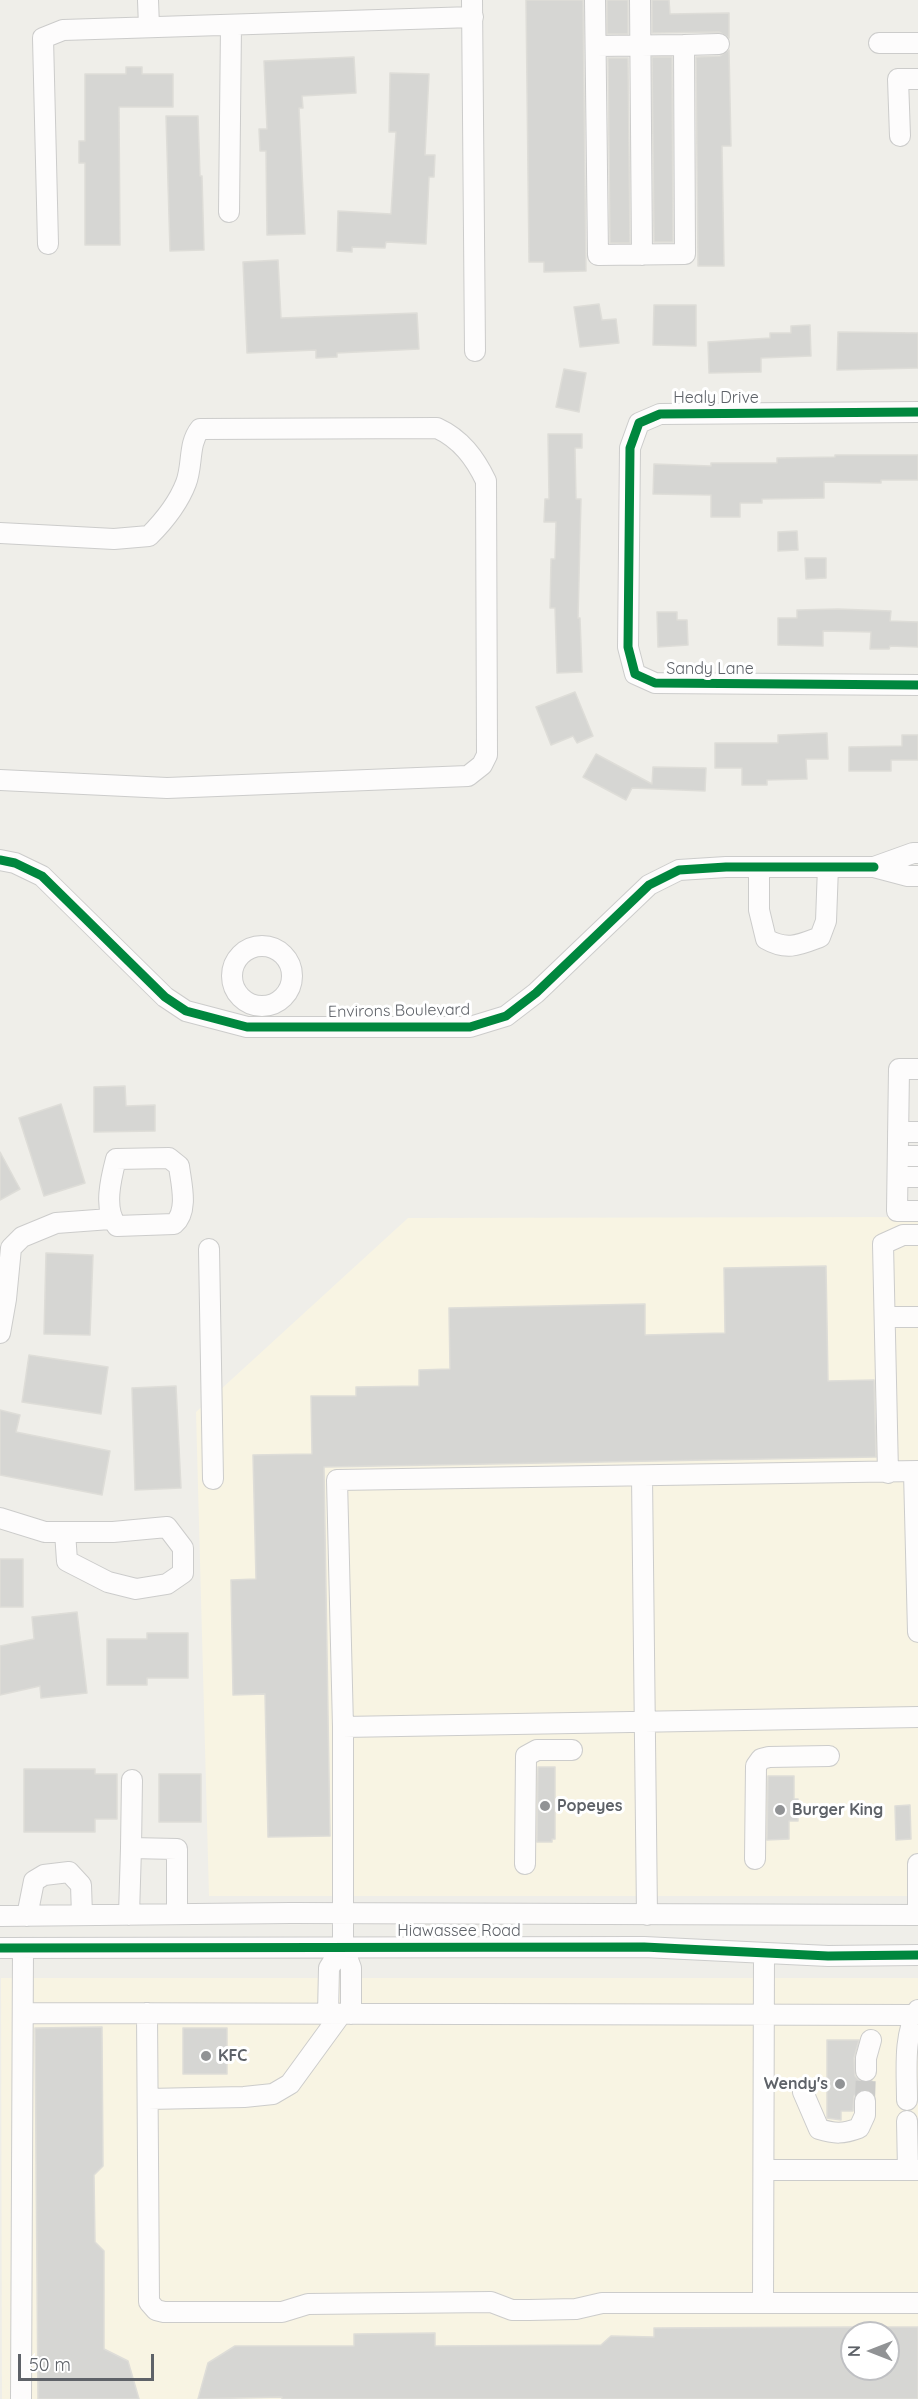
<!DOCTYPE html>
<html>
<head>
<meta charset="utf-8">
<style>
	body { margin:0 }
	#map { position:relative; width:918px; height:2399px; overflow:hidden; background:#efeee9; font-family:Quicksand,sans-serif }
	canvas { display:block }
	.north { position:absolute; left:840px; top:2321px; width:60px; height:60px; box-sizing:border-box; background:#fff; border:2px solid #bfc0c3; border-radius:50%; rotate:270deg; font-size:16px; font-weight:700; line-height:24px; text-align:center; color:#5e6268 }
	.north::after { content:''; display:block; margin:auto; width:21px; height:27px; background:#919395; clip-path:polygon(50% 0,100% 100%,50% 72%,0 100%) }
	.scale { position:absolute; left:18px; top:2354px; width:136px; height:27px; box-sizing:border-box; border:3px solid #5e6268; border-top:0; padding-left:8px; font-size:18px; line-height:21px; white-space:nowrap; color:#5e6268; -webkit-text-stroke:4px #fff; paint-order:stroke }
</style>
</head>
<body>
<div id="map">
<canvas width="918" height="2399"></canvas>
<div class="north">N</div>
<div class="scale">50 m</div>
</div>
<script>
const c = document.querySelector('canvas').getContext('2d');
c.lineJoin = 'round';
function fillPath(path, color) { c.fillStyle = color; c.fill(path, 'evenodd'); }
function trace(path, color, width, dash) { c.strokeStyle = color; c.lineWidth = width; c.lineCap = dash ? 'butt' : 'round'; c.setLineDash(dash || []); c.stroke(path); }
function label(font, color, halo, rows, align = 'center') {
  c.font = font + ' Quicksand,sans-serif'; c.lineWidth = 6; c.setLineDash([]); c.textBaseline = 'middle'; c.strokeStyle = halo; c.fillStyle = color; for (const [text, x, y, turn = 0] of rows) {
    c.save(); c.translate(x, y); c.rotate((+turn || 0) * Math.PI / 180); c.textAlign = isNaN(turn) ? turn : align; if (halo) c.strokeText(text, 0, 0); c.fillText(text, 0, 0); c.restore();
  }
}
fillPath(new Path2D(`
	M918,1217V1896H209L196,1412L408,1218Z
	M1,1978H918V2399H2ZM852,2333H888V2369H852Z`), '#f8f4e3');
const building = new Path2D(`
	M526,0H583L586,271L544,272V262H529Z
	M607,0H628V34H607Z
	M652,0H669L670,14L729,13V38L719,32L652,33Z
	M729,50L731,146H722L724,266H698L696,57L720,56Z
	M354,57L356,93L302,96L303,108H299L305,234L267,235L266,151H260L259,129H267L264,61Z
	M652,57H672L673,242H654Z
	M608,58H628L630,243H610Z
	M126,67H142V74H173V107H119L120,245H85V163H79V141H85V74H126Z
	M390,73L429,74L425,155H435L434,177H429L426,244L386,242L385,248L352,247V252L337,251L338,211L391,214L396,132H389Z
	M166,116H198L200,176H202L204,250L170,251Z
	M278,260L281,318L417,313L419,349L337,353V357L316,358V350L247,353L243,262Z
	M599,304L602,320L616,319L619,343L580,347L574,307Z
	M654,305H696V346L653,345Z
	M810,325L811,356L761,358V372L709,373L708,342L770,338V333H791V326Z
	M838,332L918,333V368L837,370Z
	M564,369L586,373L579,412L556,407Z
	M548,434H582V448H575L576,499H581L578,618H580L582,672L557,673L555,608H550L551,559H555L556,522H544L545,499H549Z
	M835,455H918V480H881V483L824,482V498L762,499V503H740V517H711V495L653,494L654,464L711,466V463H777V458L835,457Z
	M797,531L798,550L778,551V532Z
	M805,558H826V578L806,579Z
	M838,609L891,611L890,621L918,622V647L890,646L889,649H870L871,632L823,631V646L778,645V618H797V610Z
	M657,612H677V620H687L688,645L658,647Z
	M575,692L593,736L577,743L573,736L551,745L536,707Z
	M827,733L828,759H806L807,779L767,780V785H742V768H715V743H778V735Z
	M902,735H918V760H891V771H849V747L902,746Z
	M596,754L652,784L653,767L706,768L705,791L632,788L626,800L583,777Z
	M125,1086L126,1106L155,1105V1131L94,1132V1087Z
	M61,1104L85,1183L44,1196L19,1118Z
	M0,1152L20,1189L0,1200Z
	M46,1253L93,1255L90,1335L44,1334Z
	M826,1266L828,1381L874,1380L876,1457L324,1467L330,1836L268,1837L265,1694L233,1695L231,1580L256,1579L253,1455L312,1454L311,1396H356V1387L419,1386V1370L450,1369L449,1308L645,1304V1335L725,1333L724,1268Z
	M29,1355L108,1367L101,1414L22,1402Z
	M176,1386L181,1488L135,1490L132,1388Z
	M0,1410L20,1415L16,1432L110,1451L102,1495L0,1475Z
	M0,1559H23V1607H0Z
	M77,1612L87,1693L41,1698L40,1686L0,1695V1646L34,1639L32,1617Z
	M147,1633H188V1678H147V1685H107V1639H147Z
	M538,1767H555V1839H552V1842H537Z
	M24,1769H95V1774H117V1819H95V1832H24Z
	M159,1774H201V1822H159Z
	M768,1776H794V1799H798V1821H789V1839L767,1840Z
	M910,1805L911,1839L896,1840L895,1806Z
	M102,2027L103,2166L94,2175L95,2242L104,2251V2349L128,2361L139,2399H38L35,2028Z
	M183,2028H227V2074H183Z
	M827,2040H859L854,2058L855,2076L861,2082L872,2081V2091L866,2089L859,2091L854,2096L853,2111H841V2120L827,2118Z
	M852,2327V2369H888V2327H918V2399H282V2397L198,2399L208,2363L235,2346H354V2334L435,2333V2346L601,2345L611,2336L654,2337V2328Z`);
fillPath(building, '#d6d6d3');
trace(building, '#deddd8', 1.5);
trace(new Path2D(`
	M865,2101L866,2071`), '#cbcbc9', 20, [20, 10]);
const minor = new Path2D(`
	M148,0L149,27
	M472,0L475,351
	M595,0L598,255L685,254L684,45L596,46
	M640,0L642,255
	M879,43H918
	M684,45L719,44
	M900,136L898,79H918
	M229,212L231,25
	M48,244L43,38L63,30L473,17
	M918,412L660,414L639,423L630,448L628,647L635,674L655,683L918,685
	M0,533L114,539L149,536C165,520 178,504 186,483C193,465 188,444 200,429L437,428C461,439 475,458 486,481L487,755L482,765L468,776L167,788L0,780
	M0,860L15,863L42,876L165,997L186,1011L247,1027H470L506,1016L536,993L649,885L679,870L726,867H874L908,876H918
	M759,867V910L766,939C787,951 799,945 820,937L826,921L828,867
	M874,867L913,853H918
	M232 976a30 30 0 1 1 60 0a30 30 0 1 1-60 0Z
	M918,1069H899L897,1211H918
	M898,1132H918
	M898,1156H918
	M169,1158L179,1166C181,1183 189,1211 174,1224L117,1226C103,1210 111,1178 116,1159Z
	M898,1177H918
	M209,1249L213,1479
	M885,1317H918
	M0,1333L6,1299L11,1248L22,1237L56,1223L110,1219
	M914,1472L918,1632
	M888,1473L883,1244L903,1235H918
	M642,1476L647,1915
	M0,1518L45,1532H113L167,1527L183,1548V1573L167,1584L136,1589L108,1582L67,1561L65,1532
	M343,1727L918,1717
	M131,1848L132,1780
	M755,1859L756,1766L761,1759L769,1757L829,1756
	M525,1864L526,1756L537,1750H572
	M129,1915L131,1848L177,1849V1914
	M918,1915V1864
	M0,1916L291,1913L918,1915
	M27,1916L34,1881L44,1875L69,1872L81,1885L82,1915
	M0,1948L644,1947L828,1956L918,1955
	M23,2013L915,2015
	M147,2013L149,2302L156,2310L164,2312H282L308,2304L491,2302L512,2310H529L576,2309L602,2303H918
	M328,2014L329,1968L343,1946
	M351,2014V1968L343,1946V1727L337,1480L918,1471
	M866,2071V2058L871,2040
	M803,2092L819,2129C835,2134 843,2134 859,2128L865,2115V2101
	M148,2099L244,2097L273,2094L290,2084L341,2014
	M907,2100C907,2070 903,2036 918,2010
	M907,2121L908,2170
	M764,2170H918
	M763,2302L764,1953
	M21,2399L23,1948`);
trace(minor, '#cccccb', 22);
trace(minor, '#fdfcfc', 20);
trace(new Path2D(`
	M918,412L660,414L639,423L630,448L628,647L635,674L655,683L918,685
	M0,860L15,863L42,876L165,997L186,1011L247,1027H470L506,1016L536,993L649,885L679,870L726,867H874
	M0,1948L644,1947L828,1956L918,1955`), '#00873e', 9);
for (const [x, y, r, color] of [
	[545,1806,6,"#919395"],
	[780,1810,6,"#919395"],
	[206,2056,6,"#919395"],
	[840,2084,6,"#919395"]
]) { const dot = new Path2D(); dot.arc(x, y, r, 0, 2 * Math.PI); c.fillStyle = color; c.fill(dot); trace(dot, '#fff', 2); }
label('16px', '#5e6268', '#fff', [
	["Healy Drive",716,398],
	["Sandy Lane",710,669],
	["Environs Boulevard",399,1011,-1],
	["Hiawassee Road",459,1931]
]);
label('bold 16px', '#5e6268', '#fff', [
	["Popeyes",557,1806],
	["Burger King",792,1810],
	["KFC",218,2056],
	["Wendy's",828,2084,"right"]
], 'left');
</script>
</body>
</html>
